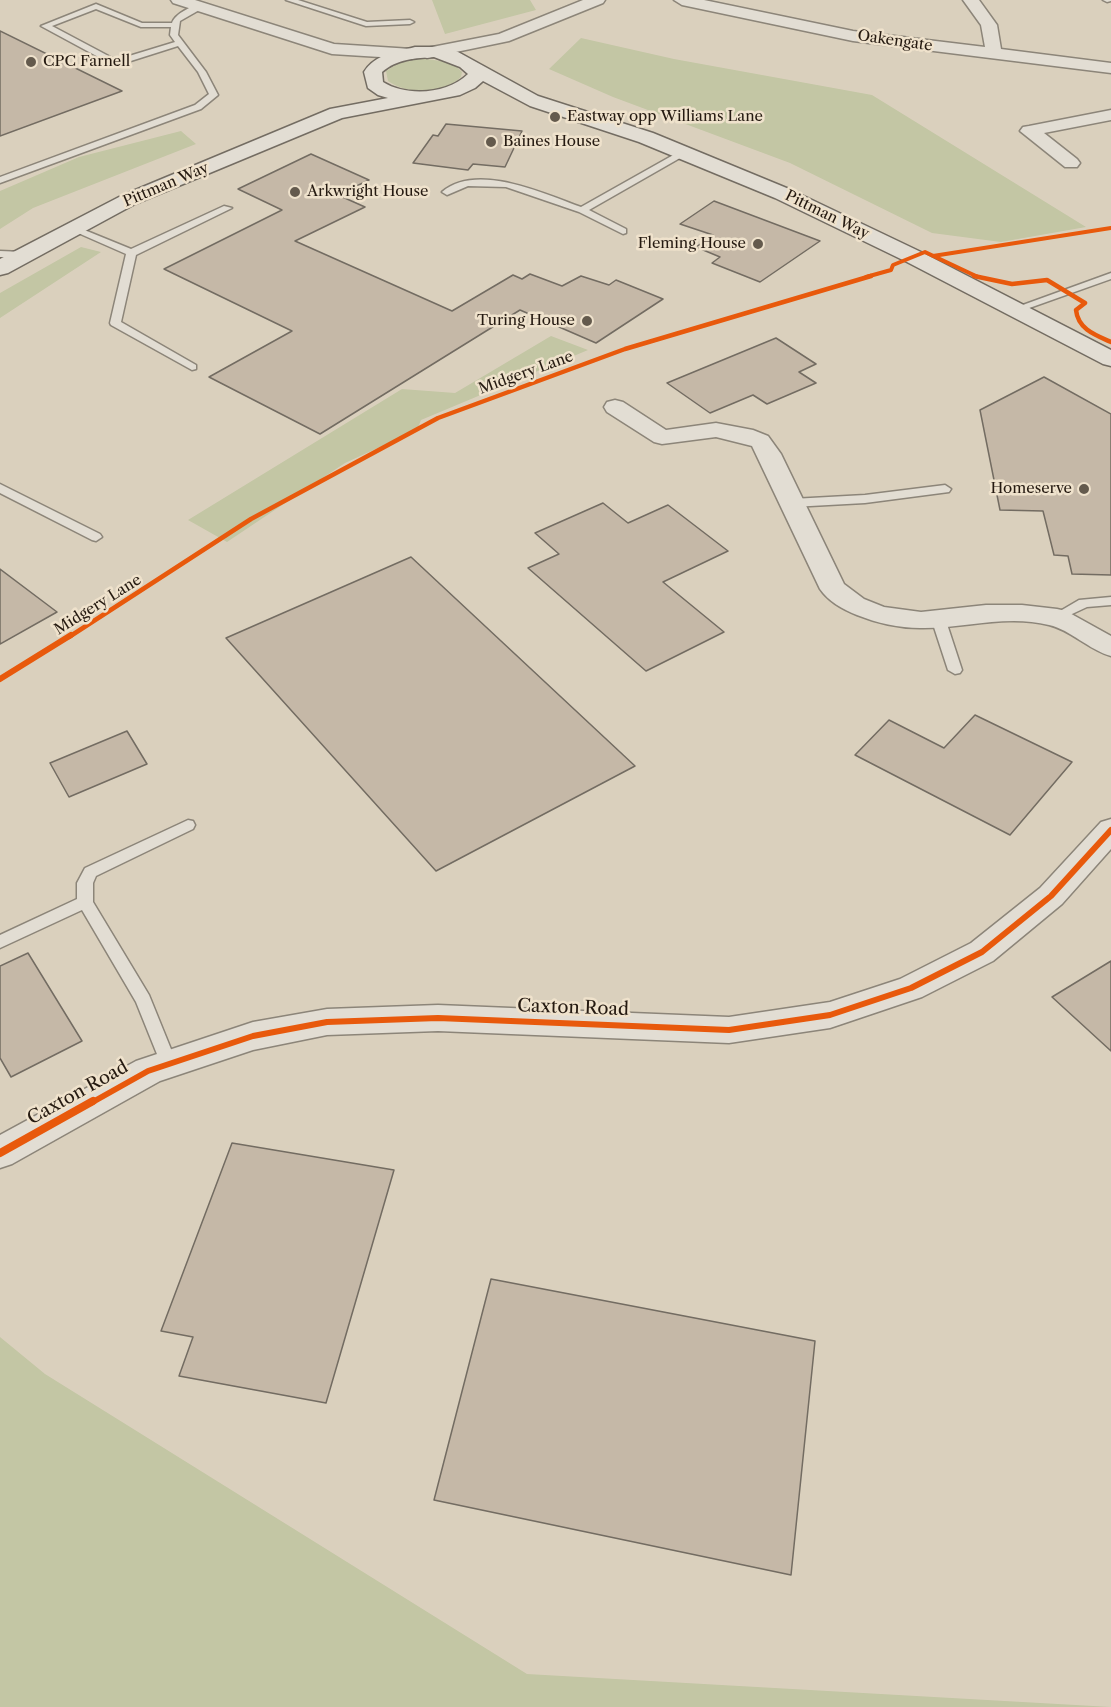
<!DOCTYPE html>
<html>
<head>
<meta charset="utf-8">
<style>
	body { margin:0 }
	canvas { display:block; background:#dad0bd }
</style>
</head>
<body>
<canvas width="1111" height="1707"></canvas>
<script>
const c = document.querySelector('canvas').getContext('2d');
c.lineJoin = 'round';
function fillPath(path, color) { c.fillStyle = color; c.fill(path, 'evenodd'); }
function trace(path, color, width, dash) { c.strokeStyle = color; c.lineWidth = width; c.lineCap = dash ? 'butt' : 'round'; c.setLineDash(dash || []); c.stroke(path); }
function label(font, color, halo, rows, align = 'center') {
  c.font = font + ' "Libre Caslon Text",serif'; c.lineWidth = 5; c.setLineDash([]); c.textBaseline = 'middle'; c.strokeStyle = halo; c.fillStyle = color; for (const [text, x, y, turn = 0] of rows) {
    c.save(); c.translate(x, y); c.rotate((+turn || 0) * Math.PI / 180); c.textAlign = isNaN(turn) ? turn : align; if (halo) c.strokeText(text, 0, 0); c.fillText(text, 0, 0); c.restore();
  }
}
fillPath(new Path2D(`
	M432,0H530L536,10L445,34Z
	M581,38L674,59L872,95L1086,227L1001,242L932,233L790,163L613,97L549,69Z
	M421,58L453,63L462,72L461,77C444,95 407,95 388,81L386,71L399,63Z
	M181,131L196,144L33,208L0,229V191L79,157Z
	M81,247L101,252L0,318V293Z
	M551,336L588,350L421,420L417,430L345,463L227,542L188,520L402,389L455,393Z
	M0,1337L45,1374L527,1674L1111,1707H0Z`), '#c3c6a4');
const building = new Path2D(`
	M0,31L122,91L0,136Z
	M446,124L522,131L505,167L473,164L468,170L413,163L433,135L438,136Z
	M311,154L369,180L338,195L365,207L295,241L452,311L513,275L522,279L530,274L562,286L581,276L609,285L616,280L663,299L596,343L520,310L320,434L209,377L292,331L164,269L282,210L238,189Z
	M714,201L820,241L760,282L712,263L720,257L696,247L713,235L680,224Z
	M776,338L816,364L799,372L816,383L767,404L753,395L710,413L667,383Z
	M1044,377L1111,414V575L1072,574L1068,556L1054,555L1043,511L1000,510L980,410Z
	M603,503L628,523L668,505L728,551L663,582L724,632L646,671L528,568L559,554L535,533Z
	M411,557L635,766L436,871L226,638Z
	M0,569L57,612L0,644Z
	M975,715L1072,762L1010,835L855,755L889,720L944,748Z
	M127,731L147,764L69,797L50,763Z
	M28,953L82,1041L11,1077L0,1058V966Z
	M1111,961V1051L1052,997Z
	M232,1143L394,1170L326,1403L179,1376L193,1337L161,1331Z
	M491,1279L815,1341L791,1575L434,1500Z`);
fillPath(building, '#c5b8a7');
trace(building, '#736c62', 1.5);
const lane = new Path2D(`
	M286,0H298L367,22L410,20L414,22L410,24L366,26Z
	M1103,0H1111V1L1107,2Z
	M96,4L142,23H172C175,14 192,5 201,5V9L180,21L178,35L206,72L218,95L201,109L0,183V177L195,105L209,94L198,72L178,46L115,66L41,26ZM96,9L141,27H171L170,35L175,42L116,60L52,26Z
	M684,149L689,152L687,154L589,210L626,229V233L623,234L579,212L506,187L468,186L447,195L442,192C477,162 544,194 581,207Z
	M224,206L232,208L136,255L121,322L196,365V369L192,370L111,325L110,323L126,254L69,229L77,227L131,249Z
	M0,251L24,252L29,255L24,258L0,257Z
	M1111,273V279L1018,312L1009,310Z
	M0,484L100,534L102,537L96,541L92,540L0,493Z
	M945,485L951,489L949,492L865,503L792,507L786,503L792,499L865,495Z
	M1111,597V605L1087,607L1057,621L1050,617L1079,600Z
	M938,614L945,618L962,670L960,673L955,674L948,670L931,618Z
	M188,820L193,821L195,825L193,829L96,876L93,883V902L149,995L177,1064L175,1069L169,1071L163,1069L136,1002L82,910L0,948V935L77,899V883L85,868Z`);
const street = new Path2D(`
	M171,0H195L334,44L412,49L419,52L427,48L499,34L583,0H605L603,3L509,41L427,58L420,55L412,59L332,54L173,3Z
	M674,0H704L853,31L985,47L981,25L963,0H979L997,25L1001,49L1111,63V73L853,41L682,5Z
	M1111,110V120L1044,133L1077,159L1080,163L1077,167H1065L1020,131L1023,127L1029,126Z
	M615,400L623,402L666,430L716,423L753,430L768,436L781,454L844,584L864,599L884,607L921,612L986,605H1022L1057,609L1066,611L1111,636V656C1089,650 1071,630 1049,625C1006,614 963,629 920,628C899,628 877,623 857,615C844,610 828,601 820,589L752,446L716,437L662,444L654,442L607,412L604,407L607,402Z
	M1111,819V849L1062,904L993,961L922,997L830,1028L729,1043L438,1031L327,1035L253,1050L160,1081L12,1164L0,1168V1135L136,1061L253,1022L327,1009L438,1005L729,1017L830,1002L900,979L971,943L1040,888L1101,822Z`);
const secondary = new Path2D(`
	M415,47H434L458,52L538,96L653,133L789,189L923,253L1111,350V366L1103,364L907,262L775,198L639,142L530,106L483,81L475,88L460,95L342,118L135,204L8,273L0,275V259L121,196L330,109L388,98L378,95L368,88L364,72C375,54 396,52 415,47ZM434,57L460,67L468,74C448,94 407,97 383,82L382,72C397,59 416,58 434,57Z`);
trace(lane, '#8c8579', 3);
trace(street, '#8c8579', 3);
trace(secondary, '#736c62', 3);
fillPath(lane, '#e2ddd3');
fillPath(street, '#e2ddd3');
fillPath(secondary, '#e2ddd3');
trace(new Path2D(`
	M933,256L1111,228
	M866,277L891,270L893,265L925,252L978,277`), '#e8590c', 4);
trace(new Path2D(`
	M974,276L1012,284L1047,280L1085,303L1076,310C1078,329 1095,335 1111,342
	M69,637L251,519L438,418L625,349L871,276`), '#e8590c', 4.5);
trace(new Path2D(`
	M0,679L71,635
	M91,1103L148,1071L253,1036L327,1022L438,1018L729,1030L830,1015L911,988L982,952L1051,896L1111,830`), '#e8590c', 6);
trace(new Path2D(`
	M0,1153L93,1101`), '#e8590c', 8);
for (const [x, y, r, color] of [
	[31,62,6,"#645a4d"],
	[555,117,6,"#645a4d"],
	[491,142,6,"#645a4d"],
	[295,192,6,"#645a4d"],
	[758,244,6,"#645a4d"],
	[587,321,6,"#645a4d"],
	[1084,489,6,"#645a4d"]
]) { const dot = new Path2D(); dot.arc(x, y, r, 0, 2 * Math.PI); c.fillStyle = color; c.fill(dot); trace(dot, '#efe2cc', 2); }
label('15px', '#251a11', '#efe2cc', [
	["Oakengate",895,41,8],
	["Pittman Way",166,185,-23],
	["Pittman Way",827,215,26],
	["Midgery Lane",526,373,-20],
	["Midgery Lane",98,605,-32]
]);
label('15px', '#251a11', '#efe2cc', [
	["CPC Farnell",43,62],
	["Eastway opp Williams Lane",567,117],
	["Baines House",503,142],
	["Arkwright House",307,192],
	["Fleming House",746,244,"right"],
	["Turing House",575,321,"right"],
	["Homeserve",1072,489,"right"]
], 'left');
label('18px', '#251a11', '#efe2cc', [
	["Caxton Road",573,1008,2],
	["Caxton Road",78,1093,-29]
]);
</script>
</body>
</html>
